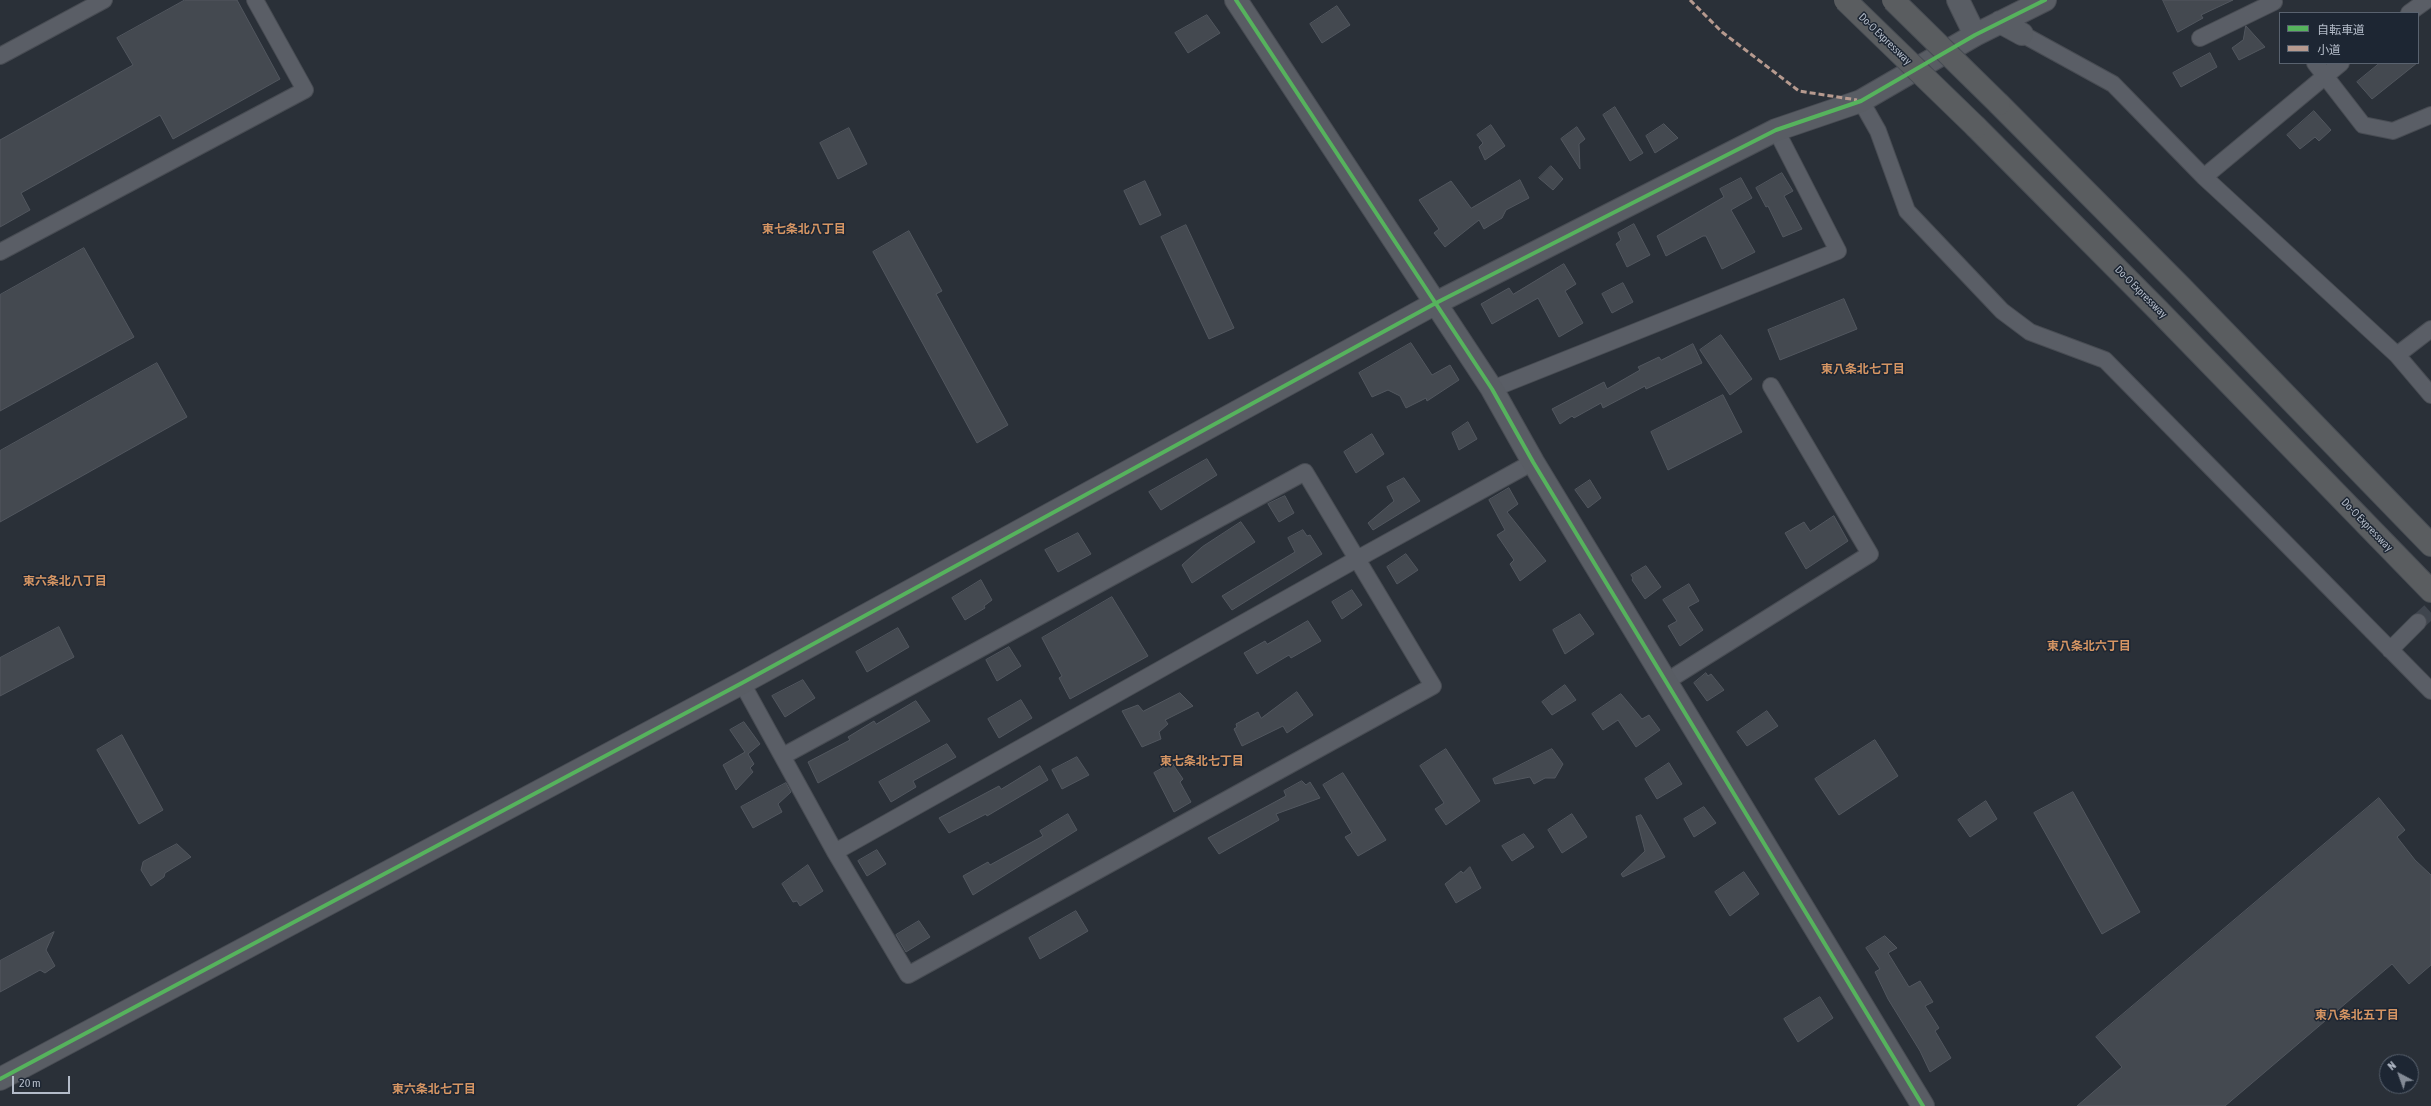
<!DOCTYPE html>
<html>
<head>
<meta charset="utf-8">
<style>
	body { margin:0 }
	#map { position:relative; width:2431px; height:1106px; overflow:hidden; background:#2a3038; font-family:"Asap Condensed","Noto Sans JP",sans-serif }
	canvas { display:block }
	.legend { position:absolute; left:2279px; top:12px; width:140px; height:52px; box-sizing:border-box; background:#1d2633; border:1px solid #59626f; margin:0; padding:5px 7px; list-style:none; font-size:12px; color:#b4bcc9 }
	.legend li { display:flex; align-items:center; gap:8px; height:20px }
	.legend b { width:20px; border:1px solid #59626f }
	.north { position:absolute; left:2379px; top:1054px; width:40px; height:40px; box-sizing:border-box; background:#1d2633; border:1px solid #59626f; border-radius:50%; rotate:319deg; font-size:11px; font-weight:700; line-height:16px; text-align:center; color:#b4bcc9 }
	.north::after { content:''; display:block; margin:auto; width:14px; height:18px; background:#848b96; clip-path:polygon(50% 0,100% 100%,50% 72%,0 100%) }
	.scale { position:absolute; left:12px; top:1076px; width:58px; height:18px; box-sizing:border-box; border:2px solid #b4bcc9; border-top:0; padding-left:5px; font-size:12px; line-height:14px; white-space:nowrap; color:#b4bcc9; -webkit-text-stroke:3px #1d2633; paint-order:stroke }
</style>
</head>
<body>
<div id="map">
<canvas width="2431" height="1106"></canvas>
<ul class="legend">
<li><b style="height:5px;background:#56b35d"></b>自転車道</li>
<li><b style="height:5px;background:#b69a8f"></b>小道</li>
</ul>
<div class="north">N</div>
<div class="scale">20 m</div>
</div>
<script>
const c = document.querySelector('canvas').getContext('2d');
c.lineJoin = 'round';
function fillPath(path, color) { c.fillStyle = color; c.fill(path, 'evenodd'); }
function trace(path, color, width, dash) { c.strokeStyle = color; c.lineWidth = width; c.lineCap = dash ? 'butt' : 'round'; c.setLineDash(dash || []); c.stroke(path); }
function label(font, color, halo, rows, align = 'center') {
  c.font = font + ' "Asap Condensed","Noto Sans JP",sans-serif'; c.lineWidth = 3; c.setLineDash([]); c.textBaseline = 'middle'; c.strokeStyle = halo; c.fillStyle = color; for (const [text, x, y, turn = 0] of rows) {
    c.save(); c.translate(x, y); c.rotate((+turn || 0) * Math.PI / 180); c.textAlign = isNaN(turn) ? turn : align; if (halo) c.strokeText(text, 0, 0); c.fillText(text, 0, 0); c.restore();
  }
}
const building = new Path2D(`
	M185,0H237L280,79L173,139L160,115L21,193L30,210L0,227V140L133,65L117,38Z
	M2163,0H2233L2201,15L2203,18L2178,32Z
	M1337,6L1350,25L1322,43L1310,24Z
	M1207,15L1220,33L1188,53L1175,33Z
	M2246,26L2265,47L2239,60L2232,48L2243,40Z
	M2210,53L2217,67L2181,87L2173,73Z
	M2380,63H2417L2372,99L2357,82Z
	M1615,107L1643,153L1630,161L1603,115Z
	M2314,111L2331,130L2319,141L2315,137L2300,149L2287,135Z
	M1664,124L1678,138L1655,153L1646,136Z
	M1491,125L1505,146L1485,160L1479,147L1483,143L1477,135Z
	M1577,127L1585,139L1579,144L1580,169L1561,139Z
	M849,128L867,164L838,179L820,143Z
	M1551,166L1563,179L1553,190L1539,178Z
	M1782,173L1793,191L1784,196L1802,229L1783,237L1768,206L1766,207L1756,188Z
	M1741,178L1752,198L1731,210L1755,252L1722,269L1706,236H1703L1666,256L1657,236L1724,197L1720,189Z
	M1520,180L1529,198L1506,210L1502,218L1484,229L1479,220L1445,247L1434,233L1439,229L1419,200L1451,181L1471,208Z
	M1145,181L1161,215L1140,225L1124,191Z
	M1634,224L1650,255L1627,267L1616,244L1621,240L1618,233Z
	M1186,225L1234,328L1209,339L1161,237Z
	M909,231L942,291L936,294L1008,425L977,443L873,252Z
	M84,248L134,337L0,411V295Z
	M1564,264L1576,284L1565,291L1583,323L1559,337L1538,298L1492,324L1481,304L1509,288L1513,294Z
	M1623,283L1633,302L1612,313L1602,294Z
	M1844,299L1857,329L1780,360L1768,330Z
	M1721,335L1752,379L1730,395L1700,350Z
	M1411,343L1432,375L1450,365L1459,380L1427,401L1426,398L1406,408L1400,396L1388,390L1372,397L1359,373Z
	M1693,344L1702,363L1646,389L1645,386L1603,408L1601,403L1574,418L1572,416L1560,424L1552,409L1604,382L1607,389L1640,370L1638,367L1659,357L1661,360Z
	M157,363L187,417L0,522V451Z
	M1723,395L1742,432L1668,470L1651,432Z
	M1468,422L1477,439L1459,450L1452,433Z
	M1372,434L1384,454L1356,473L1344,452Z
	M1207,459L1217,475L1161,510L1149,492Z
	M1404,478L1420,501L1373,530L1368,523L1394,501L1387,487Z
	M1590,480L1601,498L1588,508L1575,490Z
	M1509,488L1518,504L1507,512L1546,561L1520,581L1510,564L1514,560L1497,535L1505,530L1489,500Z
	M1285,496L1294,513L1279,522L1268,504Z
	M1834,516L1848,541L1806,569L1785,533L1804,522L1810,531Z
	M1241,522L1255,542L1192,583L1182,565L1202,547Z
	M1303,530L1307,536L1310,535L1322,554L1232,610L1222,596L1295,552L1288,538Z
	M1078,533L1091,554L1058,572L1045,550Z
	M1406,554L1418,570L1397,584L1387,567Z
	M1646,566L1661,587L1645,599L1632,580L1633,578L1631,575Z
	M981,580L992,600L984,606L985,608L965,620L952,598Z
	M1689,584L1699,601L1688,607L1703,630L1680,646L1668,626L1677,621L1663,600Z
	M1352,590L1362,605L1342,619L1332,602Z
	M1112,597L1148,656L1070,699L1059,678L1062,676L1042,638Z
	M1580,614L1594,634L1565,654L1553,630Z
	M1308,621L1321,641L1291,658L1289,655L1257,674L1244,653L1265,641L1267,644Z
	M59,627L74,657L0,696V658Z
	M898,628L909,647L867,672L856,652Z
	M1009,647L1021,666L997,681L986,660Z
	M1706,673L1708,676L1711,674L1724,690L1707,701L1694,683Z
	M803,680L815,698L785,717L772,696Z
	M1565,685L1576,700L1552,715L1542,702Z
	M1297,692L1313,715L1287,733L1283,726L1242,746L1234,729L1237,727L1236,724L1258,712L1261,718Z
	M1180,693L1193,706L1165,720L1168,724L1159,732L1161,739L1142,747L1122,711L1138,705L1143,711Z
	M1621,694L1642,719L1649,715L1660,730L1636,747L1618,720L1603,730L1592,714Z
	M1021,700L1032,718L999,738L988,719Z
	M916,701L930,721L818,783L808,762L850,740L848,737L874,721L876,724Z
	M1767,711L1778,726L1747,746L1737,732Z
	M744,722L760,744L748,754L754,764L750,768L753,772L736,790L723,765L745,752L730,730Z
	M122,735L163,810L139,824L97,750Z
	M1875,740L1898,776L1839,815L1815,779Z
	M947,744L956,757L913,781L916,787L891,802L879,782Z
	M1446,749L1480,801L1446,825L1435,809L1444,803L1420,766Z
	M1552,749L1563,764L1555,778H1545L1534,784L1530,777L1495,784L1493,779Z
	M1077,757L1089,775L1062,789L1052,770Z
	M1172,763L1183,779L1180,782L1191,802L1174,812L1154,773Z
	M1669,763L1682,784L1657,799L1645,779Z
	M1040,766L1048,780L987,816L986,814L949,833L939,818L999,786L1001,789Z
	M1343,773L1386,840L1358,856L1345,837L1352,833L1323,785Z
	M1302,781L1306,785L1310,782L1320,798L1276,814L1279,820L1219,854L1208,838L1286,796L1284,791Z
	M786,783L791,792L778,804L782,812L753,828L741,807Z
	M2073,792L2140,912L2102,934L2034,813Z
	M2379,798L2405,830L2397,837L2415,860L2431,875V965L2409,984L2392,964L2225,1106H2077L2122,1067L2096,1037Z
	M1986,801L1997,819L1970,837L1958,820Z
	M1704,807L1716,823L1694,837L1684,819Z
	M1068,814L1077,830L973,895L963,876L988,862L990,865L1043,836L1040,831Z
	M1572,814L1587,837L1562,853L1548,830Z
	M1641,815L1665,857L1623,877L1621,874L1645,851L1636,817Z
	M1524,834L1534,847L1512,861L1502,846Z
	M177,844L191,857L165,873L164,877L151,886L141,870L143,862Z
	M877,850L886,864L867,876L858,861Z
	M808,865L823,891L800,906L797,901L793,902L782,884Z
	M1470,867L1481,888L1456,903L1445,884L1461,871L1463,873Z
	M1744,872L1759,894L1730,916L1715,892Z
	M1076,911L1088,931L1040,959L1029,938Z
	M919,921L930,937L906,952L896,935Z
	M54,932L46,950L55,966L45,973L40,970L0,992V961Z
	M1885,936L1897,948L1888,953L1909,987L1920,981L1933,1002L1925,1006L1939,1028L1935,1031L1951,1058L1930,1072L1920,1051L1888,999L1875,972L1880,969L1866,948Z
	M1820,997L1833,1018L1798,1042L1784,1019Z`);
fillPath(building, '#444950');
trace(building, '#52575f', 1);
trace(new Path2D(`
	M2418,622L2431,610`), '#3f454e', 16, [16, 8]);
const street = new Path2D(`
	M2409,13L2427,0
	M2022,34L2113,84L2204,177L2397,355L2431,395
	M2200,38L2274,2
	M0,56L104,0
	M2315,63L2363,125L2393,131L2431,115
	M1861,101L1878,131L1907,211L2002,311L2030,332L2105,360L2431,691
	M2204,177L2341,63
	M0,252L305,90L255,0
	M2397,355L2431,329
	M1492,389L1838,251L1776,130
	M2390,650L2418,622
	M1667,681L1870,554L1771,386
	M742,683L835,852L908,975L1433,686L1305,472L783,756
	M835,852L1357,559L1533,462`);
const secondary = new Path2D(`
	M1236,0L1492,389L1533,462L1923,1106
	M1958,0L1975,35
	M2000,22L2022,34
	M0,1079L742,683L1434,304L1776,130L1861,101L1975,35L2045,0`);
const highway = new Path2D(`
	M1999,104L2182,288L2431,545
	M1976,127L2159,311L2431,591`);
trace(street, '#484c53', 18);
trace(secondary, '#484c53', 24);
trace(highway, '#474c53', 24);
trace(street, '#5a5e66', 16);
trace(secondary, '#595d64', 22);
trace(highway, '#5a5d60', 22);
const highwayBridge = new Path2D(`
	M1845,0L1976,127
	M1893,0L1999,104`);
trace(highwayBridge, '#474c53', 24, []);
trace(highwayBridge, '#5a5d60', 22);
trace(new Path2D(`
	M1690,0L1722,32L1799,91L1857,100`), '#b69a8f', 3, [6, 3]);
trace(new Path2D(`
	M1236,0L1492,389L1533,462L1923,1106
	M0,1079L742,683L1434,304L1776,130L1861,101L1975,35L2045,0`), '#56b35d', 4);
label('11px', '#b4bcc9', '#1d2633', [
	["Do-O Expressway",1885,39,44],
	["Do-O Expressway",2141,292,45],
	["Do-O Expressway",2367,525,46]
]);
label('bold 12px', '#d59563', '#1d2633', [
	["東七条北八丁目",804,229],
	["東八条北七丁目",1863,369],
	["東六条北八丁目",65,581],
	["東八条北六丁目",2089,646],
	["東七条北七丁目",1202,761],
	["東八条北五丁目",2357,1015],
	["東六条北七丁目",434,1089]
]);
</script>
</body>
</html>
